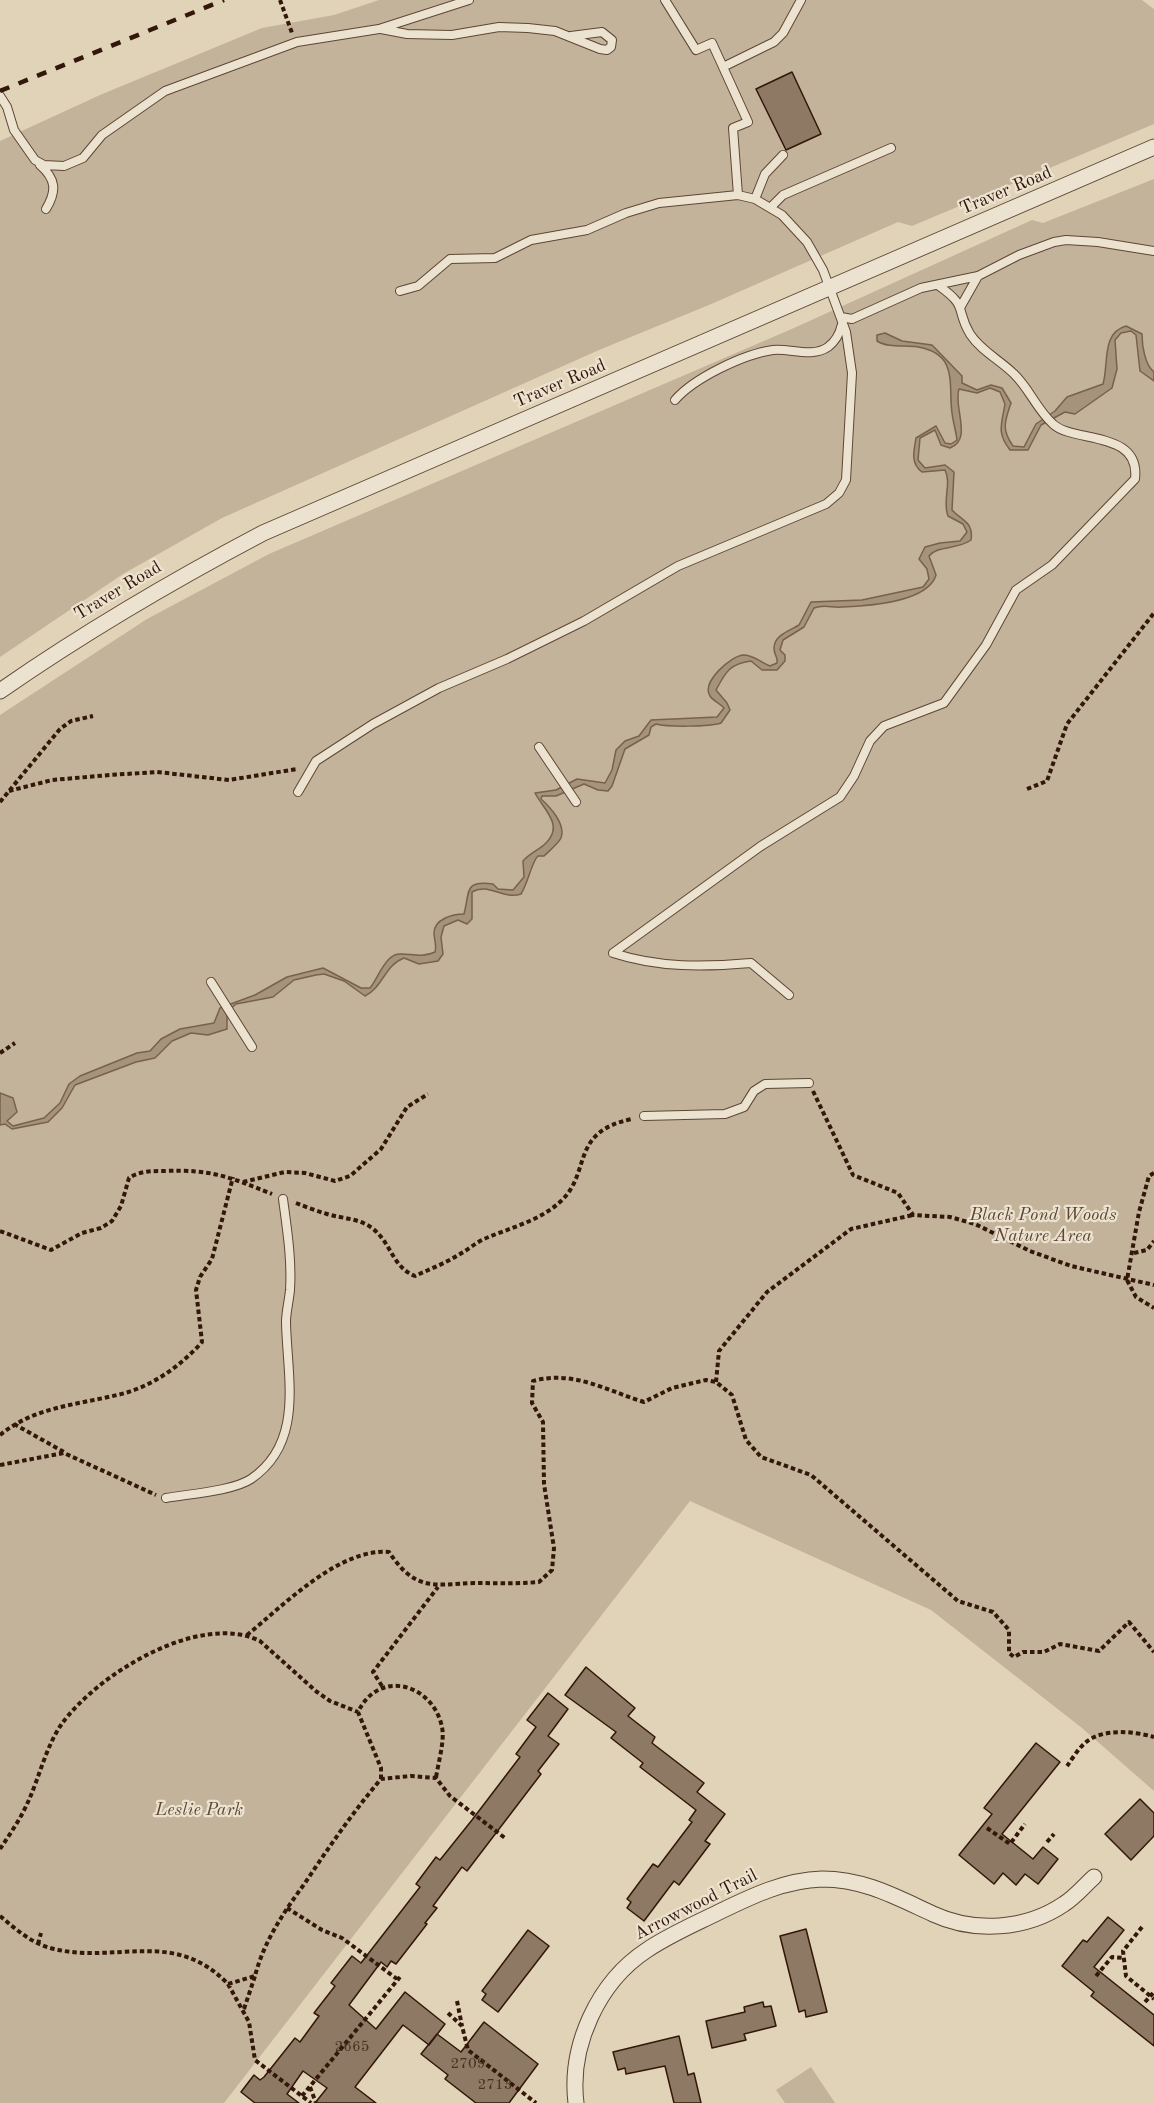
<!DOCTYPE html>
<html>
<head>
<meta charset="utf-8">
<style>
	body { margin:0 }
	canvas { display:block; background:#e1d3b7 }
</style>
</head>
<body>
<canvas width="1154" height="2103"></canvas>
<script>
const c = document.querySelector('canvas').getContext('2d');
c.lineJoin = 'round';
function fillPath(path, color) { c.fillStyle = color; c.fill(path, 'evenodd'); }
function trace(path, color, width, dash) { c.strokeStyle = color; c.lineWidth = width; c.lineCap = dash ? 'butt' : 'round'; c.setLineDash(dash || []); c.stroke(path); }
function label(font, color, halo, rows, align = 'center') {
  c.font = font + ' "Old Standard TT",serif'; c.lineWidth = 4.5; c.setLineDash([]); c.textBaseline = 'middle'; c.strokeStyle = halo; c.fillStyle = color; for (const [text, x, y, turn = 0] of rows) {
    c.save(); c.translate(x, y); c.rotate((+turn || 0) * Math.PI / 180); c.textAlign = isNaN(turn) ? turn : align; if (halo) c.strokeText(text, 0, 0); c.fillText(text, 0, 0); c.restore();
  }
}
fillPath(new Path2D(`
	M379,0H1142L1154,9V124L912,226L898,222L709,305L599,350L222,518L123,574L0,657V141L100,95L262,28L334,15Z
	M1154,179V1791L1082,1728L931,1610L690,1501L224,2103H0V715L147,619L269,554L794,328L1032,220L1043,223Z
	M811,2067L835,2103H785L776,2090Z`), '#c3b39a');
const water = new Path2D(`
	M1126,326L1142,334C1142,346 1145,365 1154,372V381L1140,371L1136,335L1131,331L1121,333L1115,340L1117,369L1112,388L1075,414L1065,412L1041,425L1028,450H1010C996,432 1002,424 1005,404L1000,392L990,388L977,393L959,389C953,407 973,440 950,448L941,445L935,430L920,438L918,460L925,468L945,465L954,472L952,510C962,521 974,522 971,540C957,550 938,545 929,556L936,575C928,602 868,606 842,607C832,608 824,604 814,608L804,627L783,640L780,650L785,655V661L777,670H762L751,661C730,664 726,671 716,690L727,703L730,710L721,723C709,727 667,727 656,724L651,727L649,735L625,749L612,786L608,791L598,790L584,784L556,796H542L541,799C550,807 566,824 561,838C558,844 549,851 544,856H538C532,861 528,883 521,894C503,900 488,882 472,892V919L467,924L458,920L444,926L441,937L443,954L438,961L419,964L404,958C385,965 383,987 365,996L344,981L324,974L316,975L294,980L273,997L236,1004L227,1012V1029L208,1035L191,1033L172,1041L155,1058L136,1062L75,1085L62,1108L48,1122L12,1129L5,1124L0,1125V1093L13,1098L17,1112L7,1121L13,1126L44,1118L60,1103L69,1084L80,1076L137,1053L150,1051L161,1039L180,1029L214,1023L220,1008L255,995L287,977L323,968L361,988H370C377,979 381,967 389,959C401,947 416,961 435,952C437,945 434,940 434,933C434,919 453,914 464,914C470,891 464,880 493,884L498,889L513,890L524,877L523,861C530,853 539,850 546,843C564,825 544,810 535,793L556,790L577,779L605,783L612,770L616,750L625,741L639,736L651,720L717,717L724,708C720,703 713,701 710,696C701,682 731,656 743,655C755,655 759,662 770,666L777,663C778,657 774,655 774,648C774,635 791,630 799,625L811,602L862,600L923,587L929,579L927,569L919,559L925,547L940,543L960,541L967,532L963,524L948,516C942,500 952,484 945,470L922,472C910,463 914,451 916,438L936,426L945,443L951,444L957,440C956,431 953,422 952,413C948,385 959,354 918,347C905,345 888,348 877,341V335L885,333L902,341L932,345L962,376V383L977,390L991,385L1002,388L1011,403C1005,421 1001,429 1013,446L1024,447L1036,424L1055,411L1067,397L1103,384C1109,364 1101,333 1126,326Z`);
fillPath(water, '#a6937c');
trace(water, '#78614e', 1.5);
const building = new Path2D(`
	M792,72L821,134L786,150L756,89Z
	M586,1667L635,1708L628,1716L655,1737L652,1743L704,1783L697,1792L725,1814L705,1841L710,1844L679,1885L674,1881L644,1921L627,1908L631,1902L627,1899L653,1864L658,1867L692,1822L689,1820L696,1810L640,1767L643,1763L611,1738L616,1732L565,1695Z
	M548,1693L568,1709L548,1736L559,1744L538,1771L541,1774L467,1871L462,1867L433,1906L437,1908L425,1923L427,1924L396,1964L391,1961L387,1967L381,1962L349,2005L376,2029L405,1992L445,2024L429,2045L403,2025L355,2087L376,2103H315L327,2088L303,2071L287,2094L299,2103H255L241,2092L254,2075L260,2080L264,2077L295,2038L300,2042L319,2016L314,2013L335,1986L331,1983L352,1956L361,1963L420,1887L416,1884L436,1857L440,1860L472,1820L520,1757L516,1754L536,1727L527,1720Z
	M1036,1743L1060,1762L1002,1834L1033,1859L1043,1847L1058,1859L1038,1884L1025,1874L1016,1885L1003,1873L994,1884L959,1855L992,1814L984,1808Z
	M1140,1799L1154,1813V1836L1131,1860L1105,1834Z
	M1108,1917L1124,1930L1094,1967L1154,2015V2046L1091,1996L1094,1992L1062,1966L1083,1940L1087,1942Z
	M806,1929L827,2012L806,2017L805,2010L799,2012L780,1936Z
	M528,1930L549,1946L498,2012L482,2000L486,1994L482,1991Z
	M763,2002L764,2007L771,2006L776,2026L744,2034L746,2040L712,2048L706,2021L745,2012L744,2007Z
	M484,2022L538,2064L509,2103H476L445,2079L448,2075L421,2054L437,2034L461,2052Z
	M679,2036L688,2075L694,2073L701,2103H674L665,2066L626,2074L625,2068L618,2070L613,2052Z`);
fillPath(building, '#8d7964');
trace(building, '#32170a', 1.5);
const service = new Path2D(`
	M665,0L696,50L712,43L723,67
	M381,29L407,34L452,35L499,27L528,28L555,31L600,49L607,50L611,47L612,40L602,32L571,36
	M0,96L7,107L14,130L35,160L44,165L64,166L83,158L102,135L165,91L297,42L379,29L469,0
	M40,165C56,179 57,191 46,209
	M738,195L733,128L748,122L723,67L774,42L783,33L801,0
	M755,199L765,174L783,155
	M771,207L783,195L891,148
	M961,306L978,276
	M841,317L852,319L921,288L978,276L1019,255L1054,242L1066,240L1098,242L1154,251
	M675,400C694,378 744,354 773,350C790,348 812,358 828,347C836,341 840,333 842,324
	M539,747L576,802
	M298,792L316,761L373,724L439,688L507,659L584,621L678,566L826,504L839,493L846,480L852,373L846,332L823,270L807,242L782,215L755,199L738,195L659,203L626,213L587,230L531,240L495,258L450,259L418,286L400,291
	M211,982L252,1047
	M789,995L751,963C704,967 659,968 613,953L761,846L840,797L854,776L870,741L884,726L944,703L986,645L1016,590L1052,565L1135,479C1141,430 1073,443 1053,424C1037,410 1029,388 1014,374C1000,360 981,351 970,334C955,309 969,307 939,286
	M644,1116L725,1114L744,1107L754,1091L765,1084L809,1083
	M166,1498C188,1494 233,1491 251,1479C305,1442 287,1377 286,1322C286,1312 289,1301 290,1290C292,1260 287,1229 283,1199`);
const minor = new Path2D(`
	M0,691C85,632 172,581 263,533L1154,147
	M576,2103C569,2046 598,1982 647,1950C669,1935 695,1924 719,1912C752,1896 785,1880 822,1879C864,1879 896,1897 933,1914C974,1933 1026,1930 1064,1904C1075,1897 1084,1886 1094,1877`);
trace(service, '#5e4635', 10);
trace(minor, '#5e4635', 17);
trace(new Path2D(`
	M280,0L292,33
	M1027,789L1047,781L1067,724L1154,613
	M9,791L52,780L110,775L157,772L229,780L297,769
	M0,802L60,729L71,721L93,716
	M0,1053L15,1043
	M813,1091L853,1175L898,1193L913,1215L950,1217L975,1224L1030,1251L1071,1266L1154,1285
	M1154,1173L1149,1176L1139,1212L1127,1280L1136,1297L1154,1308
	M243,1182L285,1172L305,1173L335,1181L350,1176L381,1149L407,1107L428,1094
	M296,1203C306,1207 317,1211 327,1214C344,1219 358,1218 372,1228C391,1242 392,1267 415,1276C430,1269 446,1263 460,1254C468,1250 475,1243 484,1239C509,1228 540,1221 561,1201C592,1172 569,1132 632,1119
	M0,1231L51,1250L82,1233L101,1228L112,1221L121,1206L129,1178C139,1171 152,1171 164,1171C211,1169 230,1177 272,1194
	M1134,1253L1147,1250L1154,1241
	M716,1382L719,1351L767,1292L851,1229L913,1215
	M14,1424L64,1452
	M0,1435C34,1407 76,1405 117,1395C150,1388 181,1366 202,1342L196,1290L200,1277L212,1259L233,1177
	M0,1465L64,1453L156,1495
	M247,1635C284,1605 339,1548 389,1552C415,1591 432,1585 474,1583C495,1583 517,1584 539,1582L552,1570L554,1548L544,1484L543,1422L532,1403L533,1381C574,1370 605,1390 644,1402L672,1388L706,1380L716,1382L732,1395L746,1440L761,1457L811,1475L958,1601L993,1612L1009,1630V1653L1014,1657L1023,1652H1044L1060,1644L1099,1651L1129,1622L1154,1652
	M382,1686L373,1672L438,1587
	M1067,1766C1072,1759 1078,1749 1085,1743C1102,1728 1133,1731 1154,1737
	M381,1779V1768L358,1712C379,1668 433,1684 442,1727C445,1741 438,1763 436,1778
	M987,1828L1010,1844L1025,1824
	M1047,1842L1054,1834
	M0,1849C10,1834 21,1818 28,1802C39,1778 46,1747 61,1725C96,1675 199,1611 260,1641L317,1692L330,1701L358,1712
	M287,1908L322,1930L342,1938L397,1979
	M0,1916C17,1930 32,1944 54,1949C117,1964 174,1928 228,1984L255,1976C264,1941 284,1912 305,1883C329,1847 353,1812 381,1779L411,1776L436,1778L450,1796L505,1838
	M1142,1927L1123,1951L1126,1976L1154,1999
	M38,1944L41,1933
	M1096,1976L1112,1957L1124,1958
	M228,1984L249,2022L255,2060L311,2103
	M457,2001L462,2026
	M1145,2002L1154,1992
	M244,2009L255,1976
	M448,2013L462,2026L468,2050L536,2103
	M310,2087L316,2103
	M302,2096L400,1977`), '#32170a', 4, [4.5, 3]);
trace(service, '#ece2d0', 8);
trace(minor, '#ece2d0', 15);
trace(new Path2D(`
	M0,91L224,0`), '#32170a', 4.5, [10, 10]);
label('15px', '#493020', null, [
	["2665",352,2047],
	["2709",468,2064],
	["2713",495,2085]
]);
label('18px', '#32170a', '#ece2d0', [
	["Traver Road",1006,191,-23],
	["Traver Road",560,384,-23],
	["Traver Road",118,591,-31],
	["Arrowwood Trail",696,1905,-27]
]);
label('italic 18px', '#5e4635', '#ece2d0', [
	["Black Pond Woods",1043,1215],
	["Nature Area",1043,1236],
	["Leslie Park",199,1810]
]);
</script>
</body>
</html>
